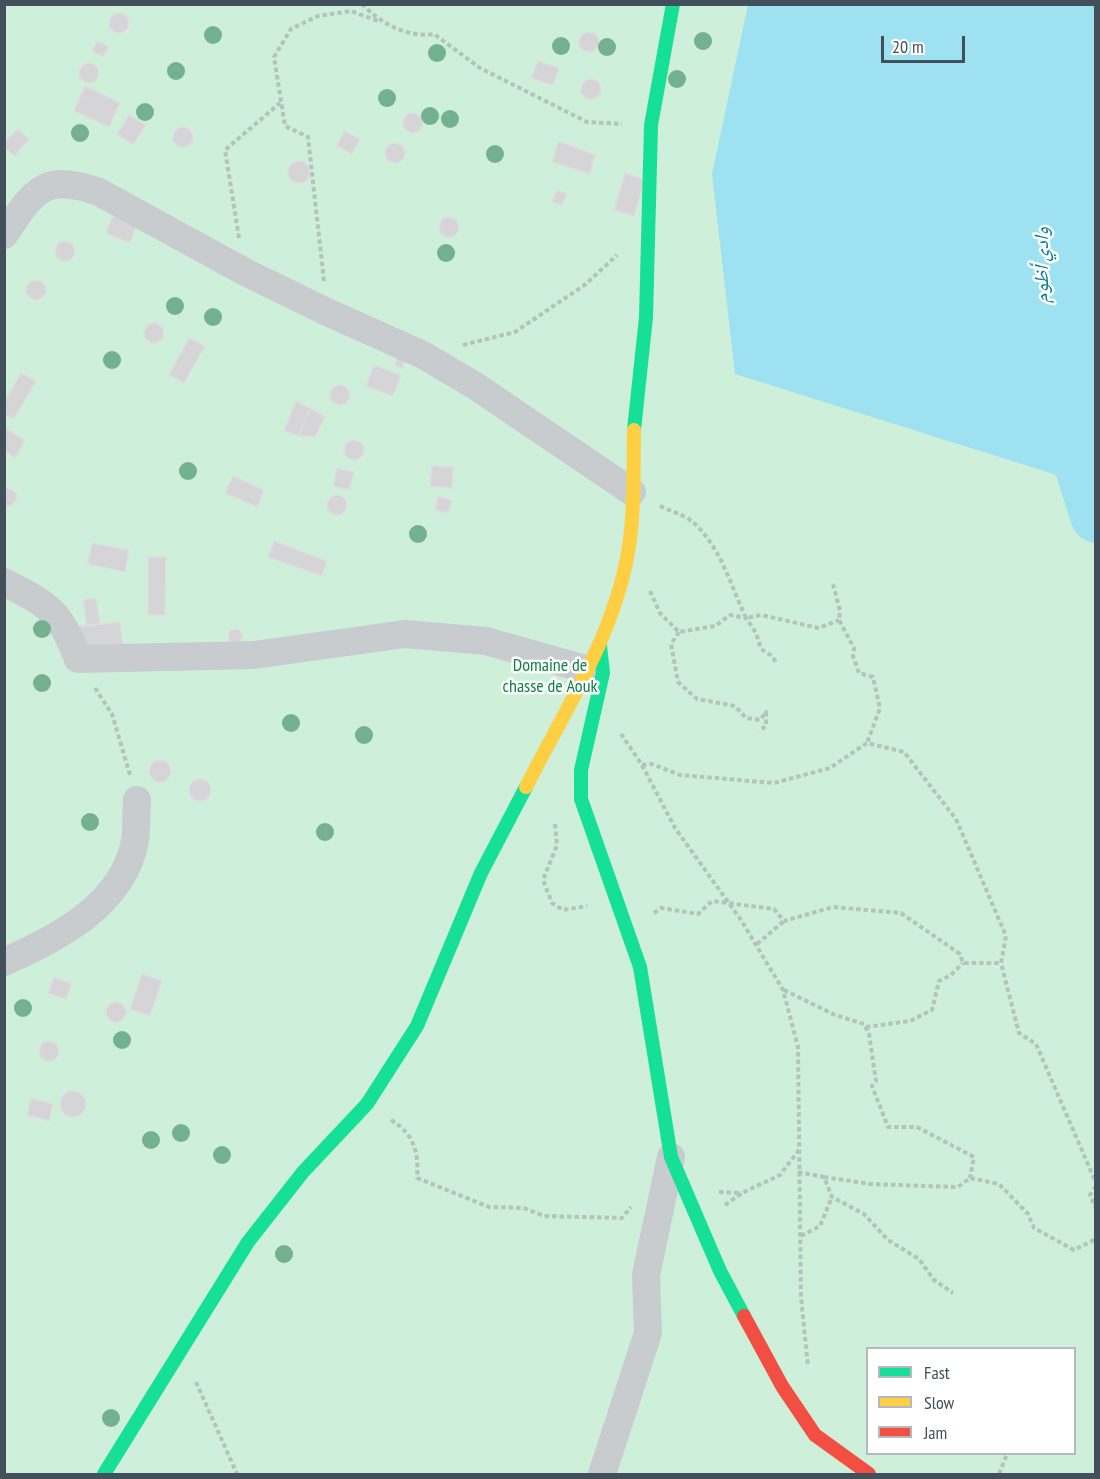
<!DOCTYPE html>
<html>
<head>
<meta charset="utf-8">
<style>
	body { margin:0 }
	#map { position:relative; width:1100px; height:1479px; overflow:hidden; background:#eeecec; font-family:"PT Sans Narrow",sans-serif }
	canvas { display:block }
	.frame { position:absolute; inset:0; border:6px solid #42505b; pointer-events:none }
	.legend { position:absolute; left:866px; top:1347px; width:210px; height:108px; box-sizing:border-box; background:#fff; border:2px solid #b3b9bd; margin:0; padding:8px 10px; list-style:none; font-size:18px; color:#42505b }
	.legend li { display:flex; align-items:center; gap:12px; height:30px }
	.legend b { width:30px; border:2px solid #b3b9bd }
	.scale { position:absolute; left:881px; top:36px; width:84px; height:27px; box-sizing:border-box; border:3px solid #42505b; border-top:0; padding-left:8px; font-size:18px; line-height:21px; white-space:nowrap; color:#42505b; -webkit-text-stroke:4px #fff; paint-order:stroke }
</style>
</head>
<body>
<div id="map">
<canvas width="1100" height="1479"></canvas>
<div class="frame"></div>
<ul class="legend">
<li><b style="height:8px;background:#16e098"></b>Fast</li>
<li><b style="height:8px;background:#ffcf43"></b>Slow</li>
<li><b style="height:8px;background:#f24e42"></b>Jam</li>
</ul>
<div class="scale">20 m</div>
</div>
<script>
const c = document.querySelector('canvas').getContext('2d');
c.lineJoin = 'round';
function fillPath(path, color) { c.fillStyle = color; c.fill(path, 'evenodd'); }
function trace(path, color, width, dash) { c.strokeStyle = color; c.lineWidth = width; c.lineCap = dash ? 'butt' : 'round'; c.setLineDash(dash || []); c.stroke(path); }
function label(font, color, halo, rows, align = 'center') {
  c.font = font + ' "PT Sans Narrow","Noto Naskh Arabic",sans-serif'; c.lineWidth = 5; c.setLineDash([]); c.textBaseline = 'middle'; c.strokeStyle = halo; c.fillStyle = color; for (const [text, x, y, turn = 0] of rows) {
    c.save(); c.translate(x, y); c.rotate((+turn || 0) * Math.PI / 180); c.textAlign = isNaN(turn) ? turn : align; if (halo) c.strokeText(text, 0, 0); c.fillText(text, 0, 0); c.restore();
  }
}
fillPath(new Path2D(`
	M5,5H1095V1474H5ZM868,1348H1074V1454H868Z`), '#ceefd9');
fillPath(new Path2D(`
	M748,5H1095V487L735,374L712,174Z`), '#9ee2f2');
trace(new Path2D(`
	M1064,416L1096,517`), '#9ee2f2', 51);
const building = new Path2D(`
	M109 23a10 10 0 1 1 20 0a10 10 0 1 1-20 0Z
	M579 42a10 10 0 1 1 20 0a10 10 0 1 1-20 0Z
	M97,41L109,47L103,57L92,51Z
	M538,61L559,68L553,85L531,78Z
	M79 73a10 10 0 1 1 20 0a10 10 0 1 1-20 0Z
	M581 89a10 10 0 1 1 20 0a10 10 0 1 1-20 0Z
	M85,86L120,103L109,127L74,111Z
	M403 123a10 10 0 1 1 20 0a10 10 0 1 1-20 0Z
	M129,115L146,125L133,145L117,134Z
	M173 137a10 10 0 1 1 20 0a10 10 0 1 1-20 0Z
	M18,129L29,139L15,156L4,147V143Z
	M344,131L360,139L352,154L337,146Z
	M558,141L595,155L590,174L552,162Z
	M385 153a10 10 0 1 1 20 0a10 10 0 1 1-20 0Z
	M288 172a11 11 0 1 1 22 0a11 11 0 1 1-22 0Z
	M625,173L645,180L634,216L614,210Z
	M557,190L567,194L562,205L552,202Z
	M113,215L137,224L130,243L106,233Z
	M439 227a10 10 0 1 1 20 0a10 10 0 1 1-20 0Z
	M55 251a10 10 0 1 1 20 0a10 10 0 1 1-20 0Z
	M26 290a10 10 0 1 1 20 0a10 10 0 1 1-20 0Z
	M144 333a10 10 0 1 1 20 0a10 10 0 1 1-20 0Z
	M189,338L205,346L184,383L169,375Z
	M397,355L405,357L403,368L395,366Z
	M374,365L401,375L393,396L366,386Z
	M21,373L36,381L14,419L4,414V402Z
	M330 395a10 10 0 1 1 20 0a10 10 0 1 1-20 0Z
	M296,401L310,408L299,436L284,431Z
	M310,408L325,417L315,437L299,436Z
	M4,427L25,441L15,458L4,450Z
	M344 450a10 10 0 1 1 20 0a10 10 0 1 1-20 0Z
	M432,466L453,467L452,488L430,486Z
	M337,468L354,472L349,490L333,486Z
	M233,476L264,490L257,507L225,493Z
	M4,487L16,492L17,499L11,506H4Z
	M327 505a10 10 0 1 1 20 0a10 10 0 1 1-20 0Z
	M438,496L452,500L448,513L435,510Z
	M274,541L327,561L322,576L268,557Z
	M92,543L129,550L125,572L88,564Z
	M148,557H166L165,615H148Z
	M96,598L100,624L87,626L83,600Z
	M120,622L123,646L80,651L78,626Z
	M228 636a7 7 0 1 1 14 0a7 7 0 1 1-14 0Z
	M149 771a11 11 0 1 1 22 0a11 11 0 1 1-22 0Z
	M189 790a11 11 0 1 1 22 0a11 11 0 1 1-22 0Z
	M142,974L162,981L150,1016L130,1009Z
	M54,977L72,984L66,999L48,993Z
	M106 1012a10 10 0 1 1 20 0a10 10 0 1 1-20 0Z
	M39 1051a10 10 0 1 1 20 0a10 10 0 1 1-20 0Z
	M60 1104a13 13 0 1 1 26 0a13 13 0 1 1-26 0Z
	M31,1098L53,1104L49,1121L27,1115Z`);
fillPath(building, '#d5d4d7');
trace(building, '#dfdedf', 1.5);
trace(new Path2D(`
	M362,4C380,23 407,38 434,34L480,68L587,122L622,124
	M239,238L225,150L280,103
	M324,281L308,137L285,126L274,57L291,29L318,16L351,11L378,21
	M463,345L515,332L586,284L617,255
	M660,506C670,511 685,515 694,523C721,548 731,586 746,618L761,615L819,628L839,620
	M833,584L840,611L839,620L854,648L853,656L859,673L873,677L880,708L867,743
	M650,591L660,613L679,632L715,626L730,615L746,618L756,633L761,649L772,656L777,664
	M679,632L671,644L678,682L697,699L735,706L746,718L760,720L766,712V726L759,731
	M95,688L112,714L130,775
	M621,734L642,765L675,828L741,920L783,990L798,1047L801,1298L808,1366
	M642,765L652,764L680,775L774,783L830,768L867,743L904,752L956,819L1006,936L1001,963L1019,1033L1036,1044L1096,1183
	M555,824L557,845L543,880L552,903L563,910L587,906
	M654,913L661,908L698,914L712,901L774,909L784,921L833,907L901,913L960,954L963,963H1001
	M757,944L784,921
	M784,990L835,1015L864,1024L869,1034L876,1081L872,1086L888,1127H917L974,1157L970,1178
	M866,1027L910,1021L932,1010L939,981L951,975L963,963
	M391,1120C414,1134 419,1152 417,1178L489,1207L524,1208L544,1216L622,1218L631,1207
	M798,1172L824,1177L832,1197L864,1214L888,1240L919,1259L934,1280L953,1293
	M824,1177L870,1184L958,1187L970,1178L999,1184L1028,1214L1034,1228L1074,1250L1096,1239
	M1096,1186L1090,1195L1096,1209
	M719,1192L742,1193
	M725,1205L742,1193L780,1175L799,1150
	M801,1236L820,1226L832,1197
	M196,1382L237,1474
	M999,1474L1007,1454`), '#b4c3be', 4, [4.5, 3]);
trace(new Path2D(`
	M4,235C34,191 43,172 99,192L245,272L327,312L423,355L474,385L632,492
	M4,582C49,605 60,611 78,659L254,655L405,634L486,641L585,669
	M4,962C58,938 123,905 135,841C137,828 136,813 137,800
	M602,1474L648,1333L646,1275L671,1157`), '#c8ccce', 28);
trace(new Path2D(`
	M634,430L646,317L651,125L673,4
	M600,646L603,673L581,770V799L640,967L671,1157L720,1271L744,1316
	M104,1474L248,1242L303,1172L367,1104L417,1026L481,873L526,787`), '#16e098', 14);
trace(new Path2D(`
	M526,787C566,708 619,628 630,539C635,504 633,466 634,430`), '#ffcf43', 14);
trace(new Path2D(`
	M744,1316L782,1386L815,1435L869,1474`), '#f24e42', 14);
c.fillStyle = '#73b190';
for (const [x, y] of [
	[213,35],
	[703,41],
	[561,46],
	[607,47],
	[437,53],
	[176,71],
	[677,79],
	[387,98],
	[145,112],
	[430,116],
	[450,119],
	[80,133],
	[495,154],
	[446,253],
	[175,306],
	[213,317],
	[112,360],
	[188,471],
	[418,534],
	[42,629],
	[42,683],
	[291,723],
	[364,735],
	[90,822],
	[325,832],
	[23,1008],
	[122,1040],
	[181,1133],
	[151,1140],
	[222,1155],
	[284,1254],
	[111,1418]
]) { c.beginPath(); c.arc(x, y, 9, 0, 2 * Math.PI); c.fill(); }
label('18px', '#0e8144', '#fff', [
	["Domaine de",550,666],
	["chasse de Aouk",550,687]
]);
label('italic 20px', '#037d98', '#fff', [
	["وادي أظوم",1042,265,-90]
]);
</script>
</body>
</html>
